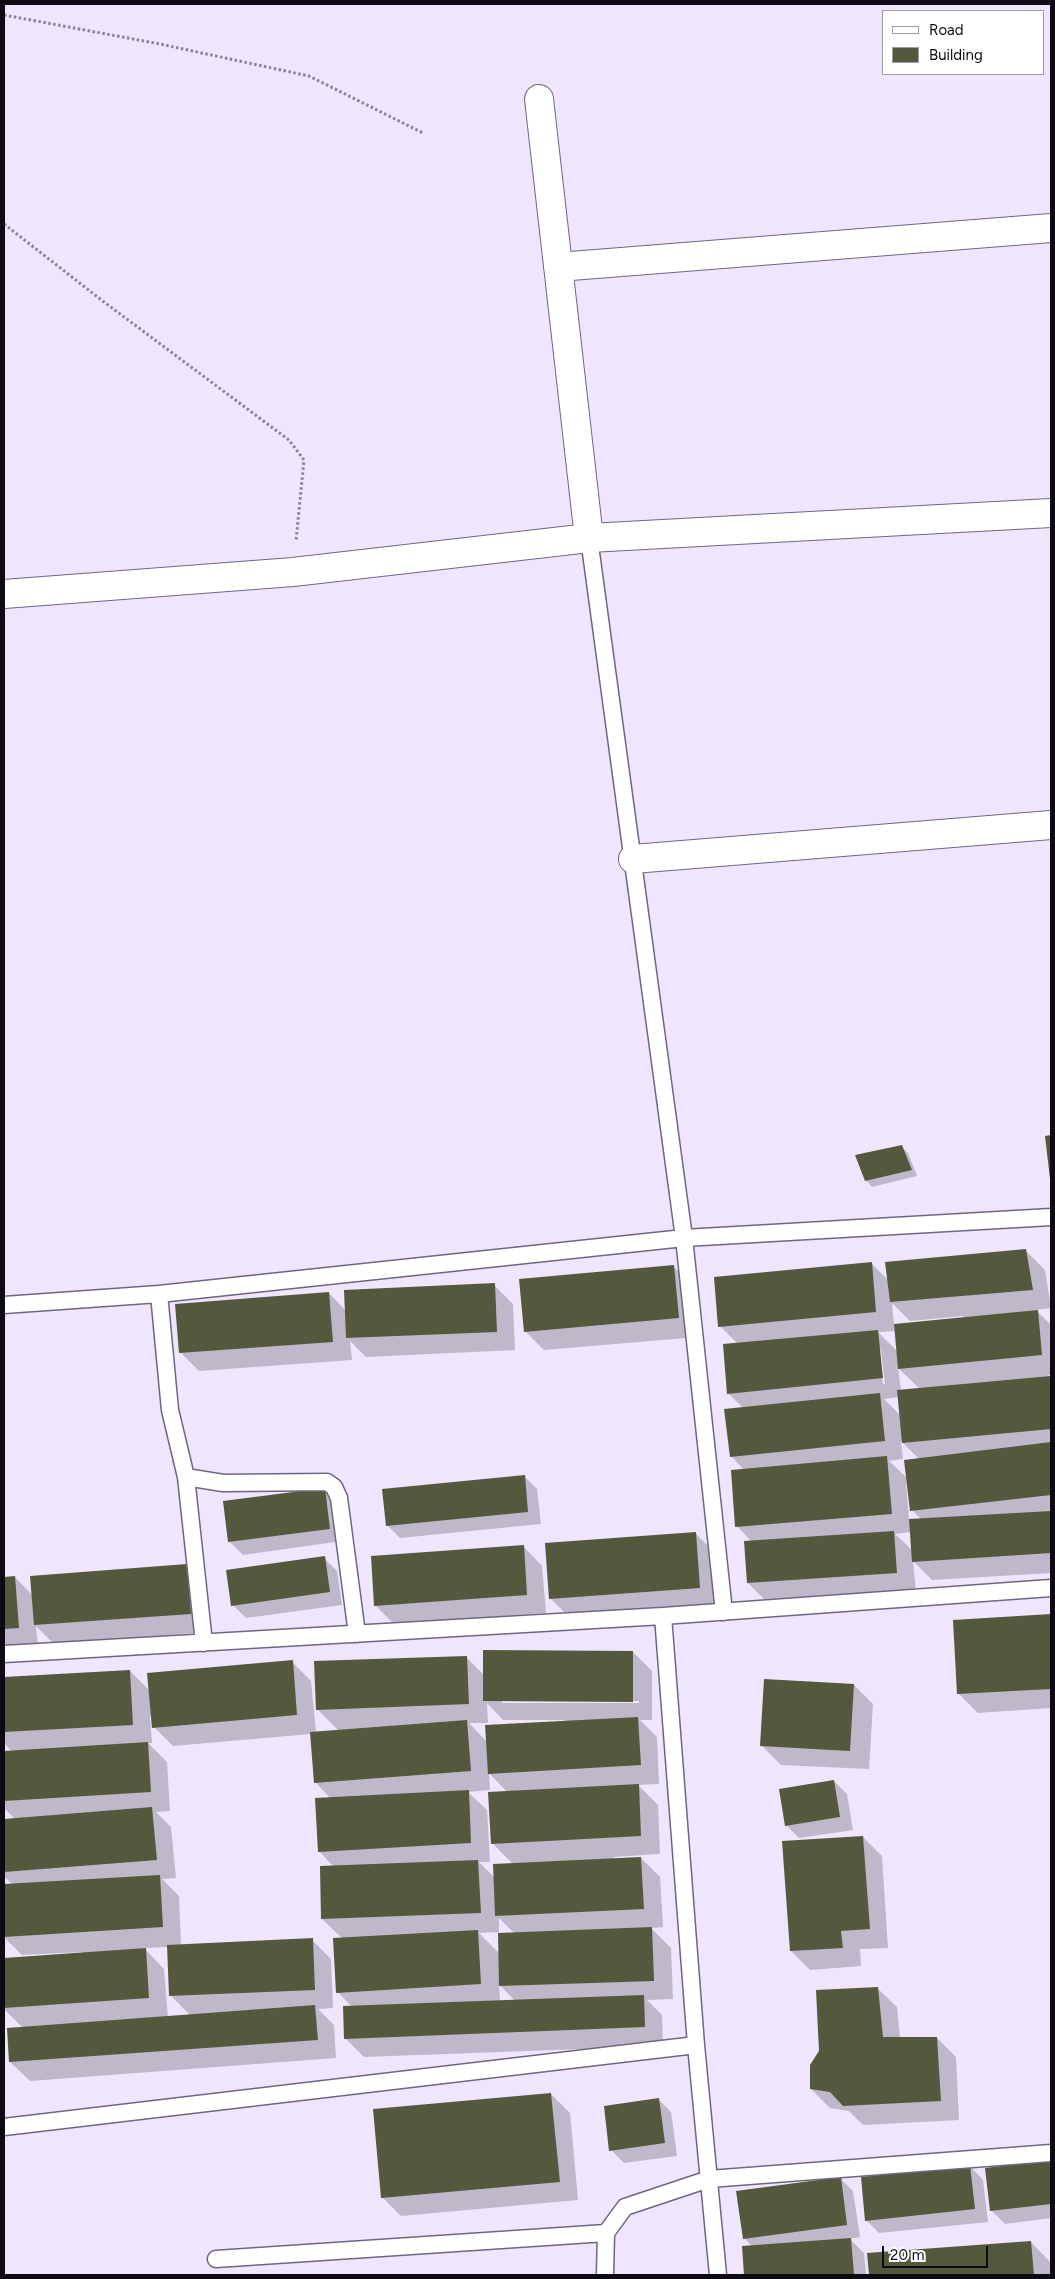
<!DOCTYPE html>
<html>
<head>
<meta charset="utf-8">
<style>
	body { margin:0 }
	#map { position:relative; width:1055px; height:2279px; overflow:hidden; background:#efe5fd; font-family:Figtree,sans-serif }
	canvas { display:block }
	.frame { position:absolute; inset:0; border:5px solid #0e0a13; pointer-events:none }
	.legend { position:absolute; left:882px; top:10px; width:162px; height:65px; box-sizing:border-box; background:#fff; border:1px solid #9f9da1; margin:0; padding:6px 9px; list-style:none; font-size:15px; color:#0e0a13 }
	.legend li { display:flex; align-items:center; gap:10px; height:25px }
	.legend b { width:25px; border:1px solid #9f9da1 }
	.scale { position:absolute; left:882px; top:2246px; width:106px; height:22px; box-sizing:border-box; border:2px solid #0e0a13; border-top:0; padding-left:6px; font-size:15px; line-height:18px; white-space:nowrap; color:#0e0a13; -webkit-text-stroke:4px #fff; paint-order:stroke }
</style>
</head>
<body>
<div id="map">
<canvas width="1055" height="2279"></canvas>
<div class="frame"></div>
<ul class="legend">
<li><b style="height:6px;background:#fff"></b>Road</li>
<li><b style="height:14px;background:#54583c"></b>Building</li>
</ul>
<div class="scale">20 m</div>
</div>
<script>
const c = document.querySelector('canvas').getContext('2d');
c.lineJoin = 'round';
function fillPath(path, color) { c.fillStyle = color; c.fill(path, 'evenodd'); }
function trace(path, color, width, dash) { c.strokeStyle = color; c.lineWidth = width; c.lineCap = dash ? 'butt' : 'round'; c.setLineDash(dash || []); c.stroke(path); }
fillPath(new Path2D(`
	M902,1147L908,1153L917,1176L872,1187L866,1180Z
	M1026,1251L1045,1270L1051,1308L1036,1310L1051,1325V1375H1048L1051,1378V1573L932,1580L913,1561L916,1592L767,1602L748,1583L751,1541L737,1526L744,1470L731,1456L743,1408L728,1393L738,1344L720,1326L871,1263L888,1280ZM892,1303L910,1321L963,1316V1318L894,1325ZM896,1331L897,1351L878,1332ZM879,1350H881L885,1384H883ZM898,1368L920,1389L901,1391ZM898,1397L900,1415L884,1399ZM901,1441L919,1459L908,1479L889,1461L903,1459ZM906,1481H908L912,1510L921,1519L909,1520ZM911,1532L913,1551L895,1534Z
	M674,1267L693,1286L698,1337L544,1350L525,1331Z
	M494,1285L513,1304L515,1350L366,1357L350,1341L352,1360L199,1371L180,1352L329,1293L346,1311Z
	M524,1476L537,1489L541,1524L400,1538L387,1525Z
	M324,1489L337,1502L342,1541L243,1555L230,1542Z
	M695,1533L714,1552L718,1606L569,1617L550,1598Z
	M523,1546L542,1566L546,1613L394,1624L375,1605Z
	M324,1558L337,1571L342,1605L246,1618L233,1605Z
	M187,1565L206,1584L209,1632L54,1644L36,1626L38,1647L4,1650V1578L15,1577L33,1596Z
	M1051,1615V1708L978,1713L959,1694L954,1621Z
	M633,1652L652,1671V1720H640L657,1737L659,1784L638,1785L658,1805L660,1854L613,1857V1859L641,1858L660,1877L663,1927L651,1928L671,1948L673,1999L647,2000L662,2015L663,2046L364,2057L345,2038L352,2007L338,1992L343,1939L322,1919L334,1867L319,1851L331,1799L315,1782L311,1734L173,1746L154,1727L153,1716H150L152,1743H148L167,1762L170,1811L156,1812L171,1827L176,1878L162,1879L179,1896L181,1946L312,1940L331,1959L333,2008L318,2009L334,2025L336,2058L30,2081L10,2062L23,2028L4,2009V1960L82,1954V1952L22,1955L4,1937V1886L13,1885L4,1876V1820L15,1819L4,1808V1753L12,1752L4,1743V1678L130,1671L150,1691L292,1662L311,1681L316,1732L339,1731L317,1709L466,1657L484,1675ZM502,1700L639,1701V1703H502ZM487,1703L503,1720H565V1722L487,1742L469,1723H488ZM489,1773L508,1793L492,1843L513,1864L495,1878L479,1862H490L487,1810L468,1792L490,1790ZM499,1918L515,1934H499ZM499,1932V1953L479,1933ZM168,1947L171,1996L191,2016L168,2018L164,1969L144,1948ZM499,1984L515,2001H500Z
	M854,1685L873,1704L869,1769L781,1765L762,1746Z
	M834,1781L847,1794L853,1830L799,1838L786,1825Z
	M863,1837L882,1856L888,1948L860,1949L861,1966L810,1970L791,1951Z
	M877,1988L897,2007L900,2038H937L956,2057L959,2120L863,2125L849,2111L830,2108L811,2089Z
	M551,2094L570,2113L578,2200L401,2216L382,2197Z
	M658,2099L671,2112L677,2156L624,2163L611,2150Z
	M1051,2161V2218L1005,2224L992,2211L987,2169Z
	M970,2166L983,2180L988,2222L879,2233L866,2220Z
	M840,2178L853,2191L860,2237L850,2239L864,2253L866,2275H745L743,2248L753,2247L744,2238Z
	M1031,2242L1050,2262L1051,2275H870L868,2255Z`), '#0003');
fillPath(new Path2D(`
	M1051,1135V1179H1050L1045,1136Z
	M902,1145L912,1170L865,1181L855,1155Z
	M1026,1249L1033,1290L890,1302L885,1262Z
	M872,1262L876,1312L718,1327L714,1277Z
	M674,1265L679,1318L524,1332L519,1279Z
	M495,1283L497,1332L346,1338L344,1290Z
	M329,1292L333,1342L179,1353L175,1304Z
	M1038,1310L1042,1355L898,1369L894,1324Z
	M878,1330L883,1378L727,1394L723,1344Z
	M1051,1376V1429L902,1443L897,1390Z
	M880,1393L885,1441L730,1457L724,1409Z
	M1051,1442V1495L910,1511L904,1460Z
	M887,1456L892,1514L735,1527L731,1470Z
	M525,1475L528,1512L386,1526L382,1489Z
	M325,1488L330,1529L228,1542L223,1501Z
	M1051,1511V1553L912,1562L909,1519Z
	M894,1531L897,1573L747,1583L744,1541Z
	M696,1532L700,1588L549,1599L545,1543Z
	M524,1545L527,1595L374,1606L371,1556Z
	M325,1556L330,1592L231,1606L226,1570Z
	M187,1564L191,1614L34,1625L30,1576Z
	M15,1576L19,1628L4,1629V1577Z
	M1051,1614V1689L957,1694L953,1620Z
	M483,1650L633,1651V1702L483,1701Z
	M467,1656L469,1704L316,1710L314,1661Z
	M293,1660L297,1715L152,1728L147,1673Z
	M130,1670L133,1725L4,1732V1677Z
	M764,1679L854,1684L850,1751L760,1746Z
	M638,1717L641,1765L488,1774L485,1725Z
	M467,1720L471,1771L314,1783L310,1732Z
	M148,1742L151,1792L4,1801V1751Z
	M834,1780L840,1817L785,1826L779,1789Z
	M639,1784L641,1836L491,1844L488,1792Z
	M469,1790L471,1843L318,1852L315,1798Z
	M152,1807L157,1860L4,1872V1819Z
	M863,1836L870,1929L841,1931L843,1948L790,1951L782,1841Z
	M641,1857L644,1909L495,1916L493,1864Z
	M478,1860L481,1913L321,1919L320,1866Z
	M160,1875L163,1927L4,1937V1884Z
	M652,1927L654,1981L499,1986L498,1933Z
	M478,1930L481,1984L336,1993L333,1938Z
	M313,1938L315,1990L169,1996L167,1945Z
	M146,1948L149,1998L4,2008V1958Z
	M878,1987L883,2037H937L941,2101L843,2106L830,2092L810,2089V2065L819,2051L816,1990Z
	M644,1995L645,2027L344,2039L343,2006Z
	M315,2005L318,2040L9,2062L7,2028Z
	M551,2093L560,2182L381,2198L373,2109Z
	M659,2098L665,2143L609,2151L604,2106Z
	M1051,2160V2204L990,2211L985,2168Z
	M970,2165L975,2209L865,2221L861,2177Z
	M841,2177L847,2225L743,2239L736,2191Z
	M851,2238L854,2275H744L742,2246Z
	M1031,2241L1034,2275H869L867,2253Z`), '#54583c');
const service = new Path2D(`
	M589,538L684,1238L724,1612
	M159,1294L170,1410L186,1477L204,1643
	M4,1305L159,1294L684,1238L1051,1217
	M186,1477L223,1483L327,1482L334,1487L339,1498L357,1634
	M663,1616L696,2045L718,2275
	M4,1654L663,1616L1051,1588
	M4,2127L696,2045
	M216,2259L606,2233
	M605,2275L606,2233L625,2207L709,2179L1051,2153`);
const minor = new Path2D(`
	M539,99L589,538
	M558,267L1051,228
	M4,594L293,572L589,538L1051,513
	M633,859L1051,825`);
trace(service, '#716681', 19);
trace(minor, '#716681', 30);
trace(new Path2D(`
	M4,15L160,44L309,76L423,133
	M4,224L104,302L289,440L304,460L296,541`), '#8b8495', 3, [2.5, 2.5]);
trace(service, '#fff', 16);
trace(minor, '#fff', 28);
</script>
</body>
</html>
